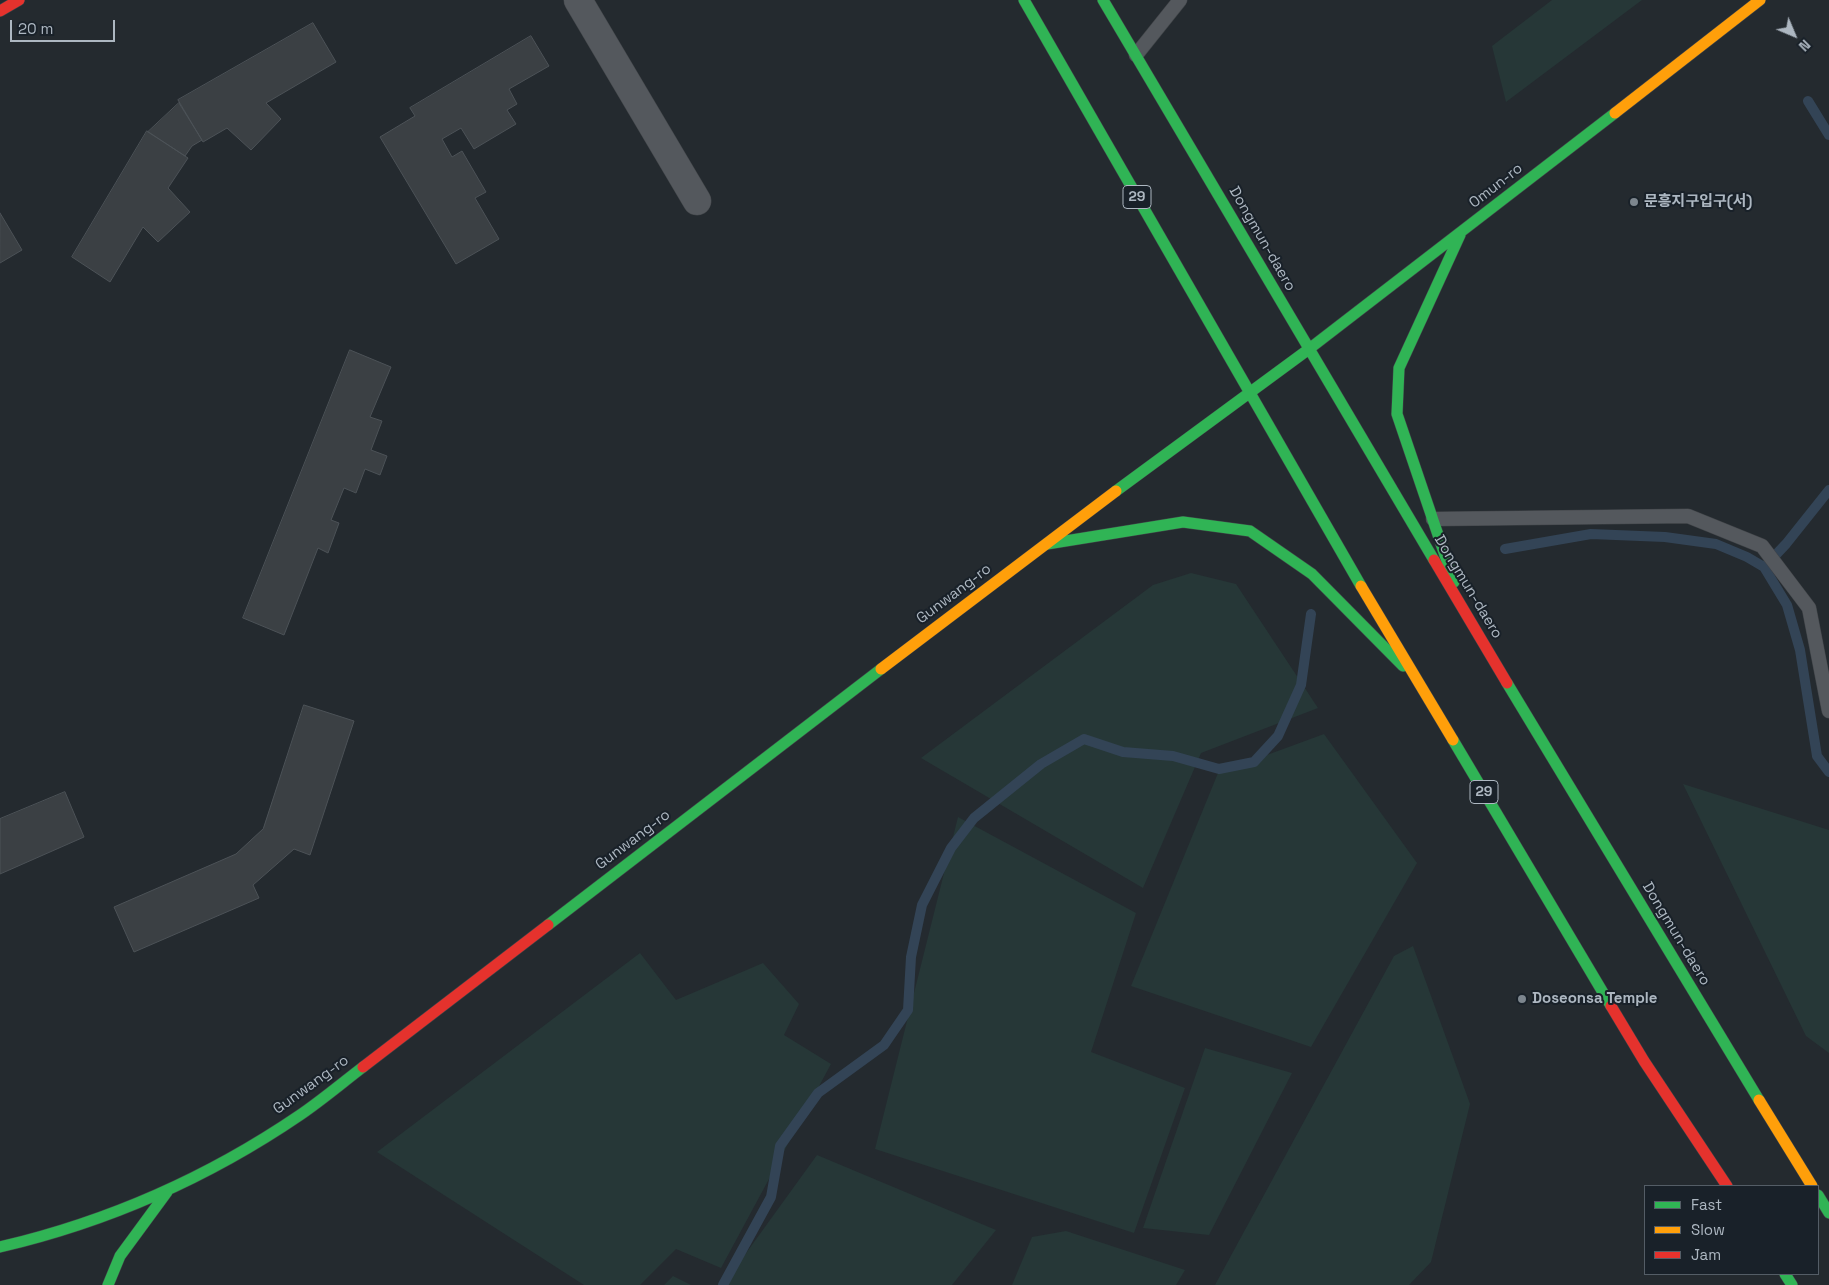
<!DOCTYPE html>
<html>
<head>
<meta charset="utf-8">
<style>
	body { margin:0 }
	#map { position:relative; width:1829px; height:1285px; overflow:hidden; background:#242a2f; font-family:"Space Grotesk",sans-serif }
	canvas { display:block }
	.legend { position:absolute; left:1644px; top:1185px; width:175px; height:90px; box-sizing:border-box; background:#192129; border:1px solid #545d66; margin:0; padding:6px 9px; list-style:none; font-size:15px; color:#adb7c1 }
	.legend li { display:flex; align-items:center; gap:10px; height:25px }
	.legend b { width:25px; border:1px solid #545d66 }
	.north { position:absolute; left:1769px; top:10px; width:50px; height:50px; -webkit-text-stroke:4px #192129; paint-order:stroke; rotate:135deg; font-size:14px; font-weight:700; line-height:20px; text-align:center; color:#adb7c1 }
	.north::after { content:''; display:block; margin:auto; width:18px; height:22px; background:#adb7c1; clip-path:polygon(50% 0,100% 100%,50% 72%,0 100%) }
	.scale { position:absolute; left:10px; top:20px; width:105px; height:22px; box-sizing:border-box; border:2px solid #adb7c1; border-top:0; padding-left:6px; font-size:15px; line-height:18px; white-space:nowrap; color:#adb7c1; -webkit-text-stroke:4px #192129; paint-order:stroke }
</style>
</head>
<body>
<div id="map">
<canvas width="1829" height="1285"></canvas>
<ul class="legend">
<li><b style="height:6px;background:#30b455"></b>Fast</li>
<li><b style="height:6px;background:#ff9f0a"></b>Slow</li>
<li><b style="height:6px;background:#e5322d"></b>Jam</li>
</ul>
<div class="north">N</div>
<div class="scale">20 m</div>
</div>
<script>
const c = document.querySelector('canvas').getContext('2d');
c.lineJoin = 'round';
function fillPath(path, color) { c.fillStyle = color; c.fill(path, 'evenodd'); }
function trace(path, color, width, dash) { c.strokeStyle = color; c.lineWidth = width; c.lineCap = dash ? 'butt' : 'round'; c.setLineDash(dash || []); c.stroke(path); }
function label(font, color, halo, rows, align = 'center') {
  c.font = font + ' "Space Grotesk","Noto Sans KR",sans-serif'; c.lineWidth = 4; c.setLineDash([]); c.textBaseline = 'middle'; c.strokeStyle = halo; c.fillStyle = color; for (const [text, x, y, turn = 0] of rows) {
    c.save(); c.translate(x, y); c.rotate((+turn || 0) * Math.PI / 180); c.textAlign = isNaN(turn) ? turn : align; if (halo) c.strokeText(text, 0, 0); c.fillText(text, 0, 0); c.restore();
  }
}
fillPath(new Path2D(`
	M1552,0H1642L1506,102L1492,46Z
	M1191,573L1236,584L1318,708L1201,753L1143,888L921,758L1153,585Z
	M1324,734L1417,863L1311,1047L1131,986L1218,773Z
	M1683,784L1829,830V1053L1806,1036Z
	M958,817L1136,913L1091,1052L1185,1088L1134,1233L875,1149Z
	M1413,946L1470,1104L1431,1262L1409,1285H1215L1394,956Z
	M640,953L676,1000L763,963L799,1004L784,1035L831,1064L721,1268L676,1249L640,1285H584L377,1152Z
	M1205,1048L1292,1073L1209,1235L1143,1228Z
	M817,1155L996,1230L952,1285H723Z
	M1066,1231L1185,1270L1176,1285H1012L1032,1237Z
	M673,1276L691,1285H664Z`), '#263737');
trace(new Path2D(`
	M1808,101L1829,135
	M1505,549L1591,534L1665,537L1716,544L1747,557L1764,567L1787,605L1800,650L1817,756L1829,772
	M1768,563L1786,544L1829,490
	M723,1285L771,1197L780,1146L818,1093L884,1045L908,1010L911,957L922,905L951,848L974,818L1041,764L1084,739L1123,752L1173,756L1219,769L1254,762L1278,736L1301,685L1311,614`), '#334456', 10);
const building = new Path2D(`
	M313,23L336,62L266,103L281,119L251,150L227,128L203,142L178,100Z
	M531,36L549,66L509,89L517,104L507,110L516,124L474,149L461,128L442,139L452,157L462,151L486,192L475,198L499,239L456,264L380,137L415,116L410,108Z
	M179,103L202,140L192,146L185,156L148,132Z
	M147,131L188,158L168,188L190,212L158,242L143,227L110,282L72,257Z
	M0,213L22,250L0,263Z
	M350,350L391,367L370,417L382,421L371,450L387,456L380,475L365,469L356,493L344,488L331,520L339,523L328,553L318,548L284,635L243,618Z
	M304,705L354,721L310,855L294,849L253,885L259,898L134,952L114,907L236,854L263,829Z
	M65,792L84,837L0,874V819Z`);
fillPath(building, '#3b4044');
trace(building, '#4c5257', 1);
const lane = new Path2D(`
	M1136,55L1180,0
	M1433,519L1688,516L1762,546L1809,608L1829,711`);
const street = new Path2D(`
	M578,0L697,201`);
const fast = new Path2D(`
	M1024,0L1361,586
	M1103,0L1434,560
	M1116,491L1309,349L1615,113
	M1047,544L1183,522L1250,531L1312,574L1403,666
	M1454,582L1397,414L1399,368L1460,235
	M1507,683L1759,1100
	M1453,740L1611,1006
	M548,925L881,669
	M1818,1195L1829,1213
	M0,1247C107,1222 209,1177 300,1115C322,1100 342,1083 363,1067
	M1785,1274L1792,1285
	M108,1285L120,1256L167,1192`);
const slow = new Path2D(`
	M1615,113L1760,0
	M1361,586L1453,740
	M881,669L1116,491
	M1759,1100L1812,1186`);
const jam = new Path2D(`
	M0,11L19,0
	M1434,560L1507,683
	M1611,1006L1644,1061L1727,1186
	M363,1067L548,925`);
trace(lane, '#404448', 15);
trace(street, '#404448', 29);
trace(fast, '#404448', 12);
trace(slow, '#404448', 12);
trace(jam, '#404448', 12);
trace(lane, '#54585d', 14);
trace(street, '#54585d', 28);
trace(fast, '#30b455', 11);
trace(slow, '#ff9f0a', 11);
trace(jam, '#e5322d', 11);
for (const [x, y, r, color] of [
	[1634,202,5,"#7d868e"],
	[1522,999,5,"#7d868e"]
]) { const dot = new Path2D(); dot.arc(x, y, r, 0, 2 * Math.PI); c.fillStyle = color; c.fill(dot); trace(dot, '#192129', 2); }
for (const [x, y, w] of [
	[1137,197,28],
	[1484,792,28]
]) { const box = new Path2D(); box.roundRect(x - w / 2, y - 11.5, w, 23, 4); c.fillStyle = '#192129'; c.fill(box); trace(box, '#adb7c1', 1); }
label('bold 14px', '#adb7c1', null, [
	["29",1137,197],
	["29",1484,792]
]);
label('15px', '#adb7c1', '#192129', [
	["Omun-ro",1496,186,-38],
	["Dongmun-daero",1262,239,60],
	["Dongmun-daero",1468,587,59],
	["Gunwang-ro",954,594,-37],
	["Gunwang-ro",633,840,-37],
	["Dongmun-daero",1676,934,59],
	["Gunwang-ro",311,1085,-36]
]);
label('bold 15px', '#adb7c1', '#192129', [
	["문흥지구입구(서)",1644,202],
	["Doseonsa Temple",1532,999]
], 'left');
</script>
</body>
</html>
